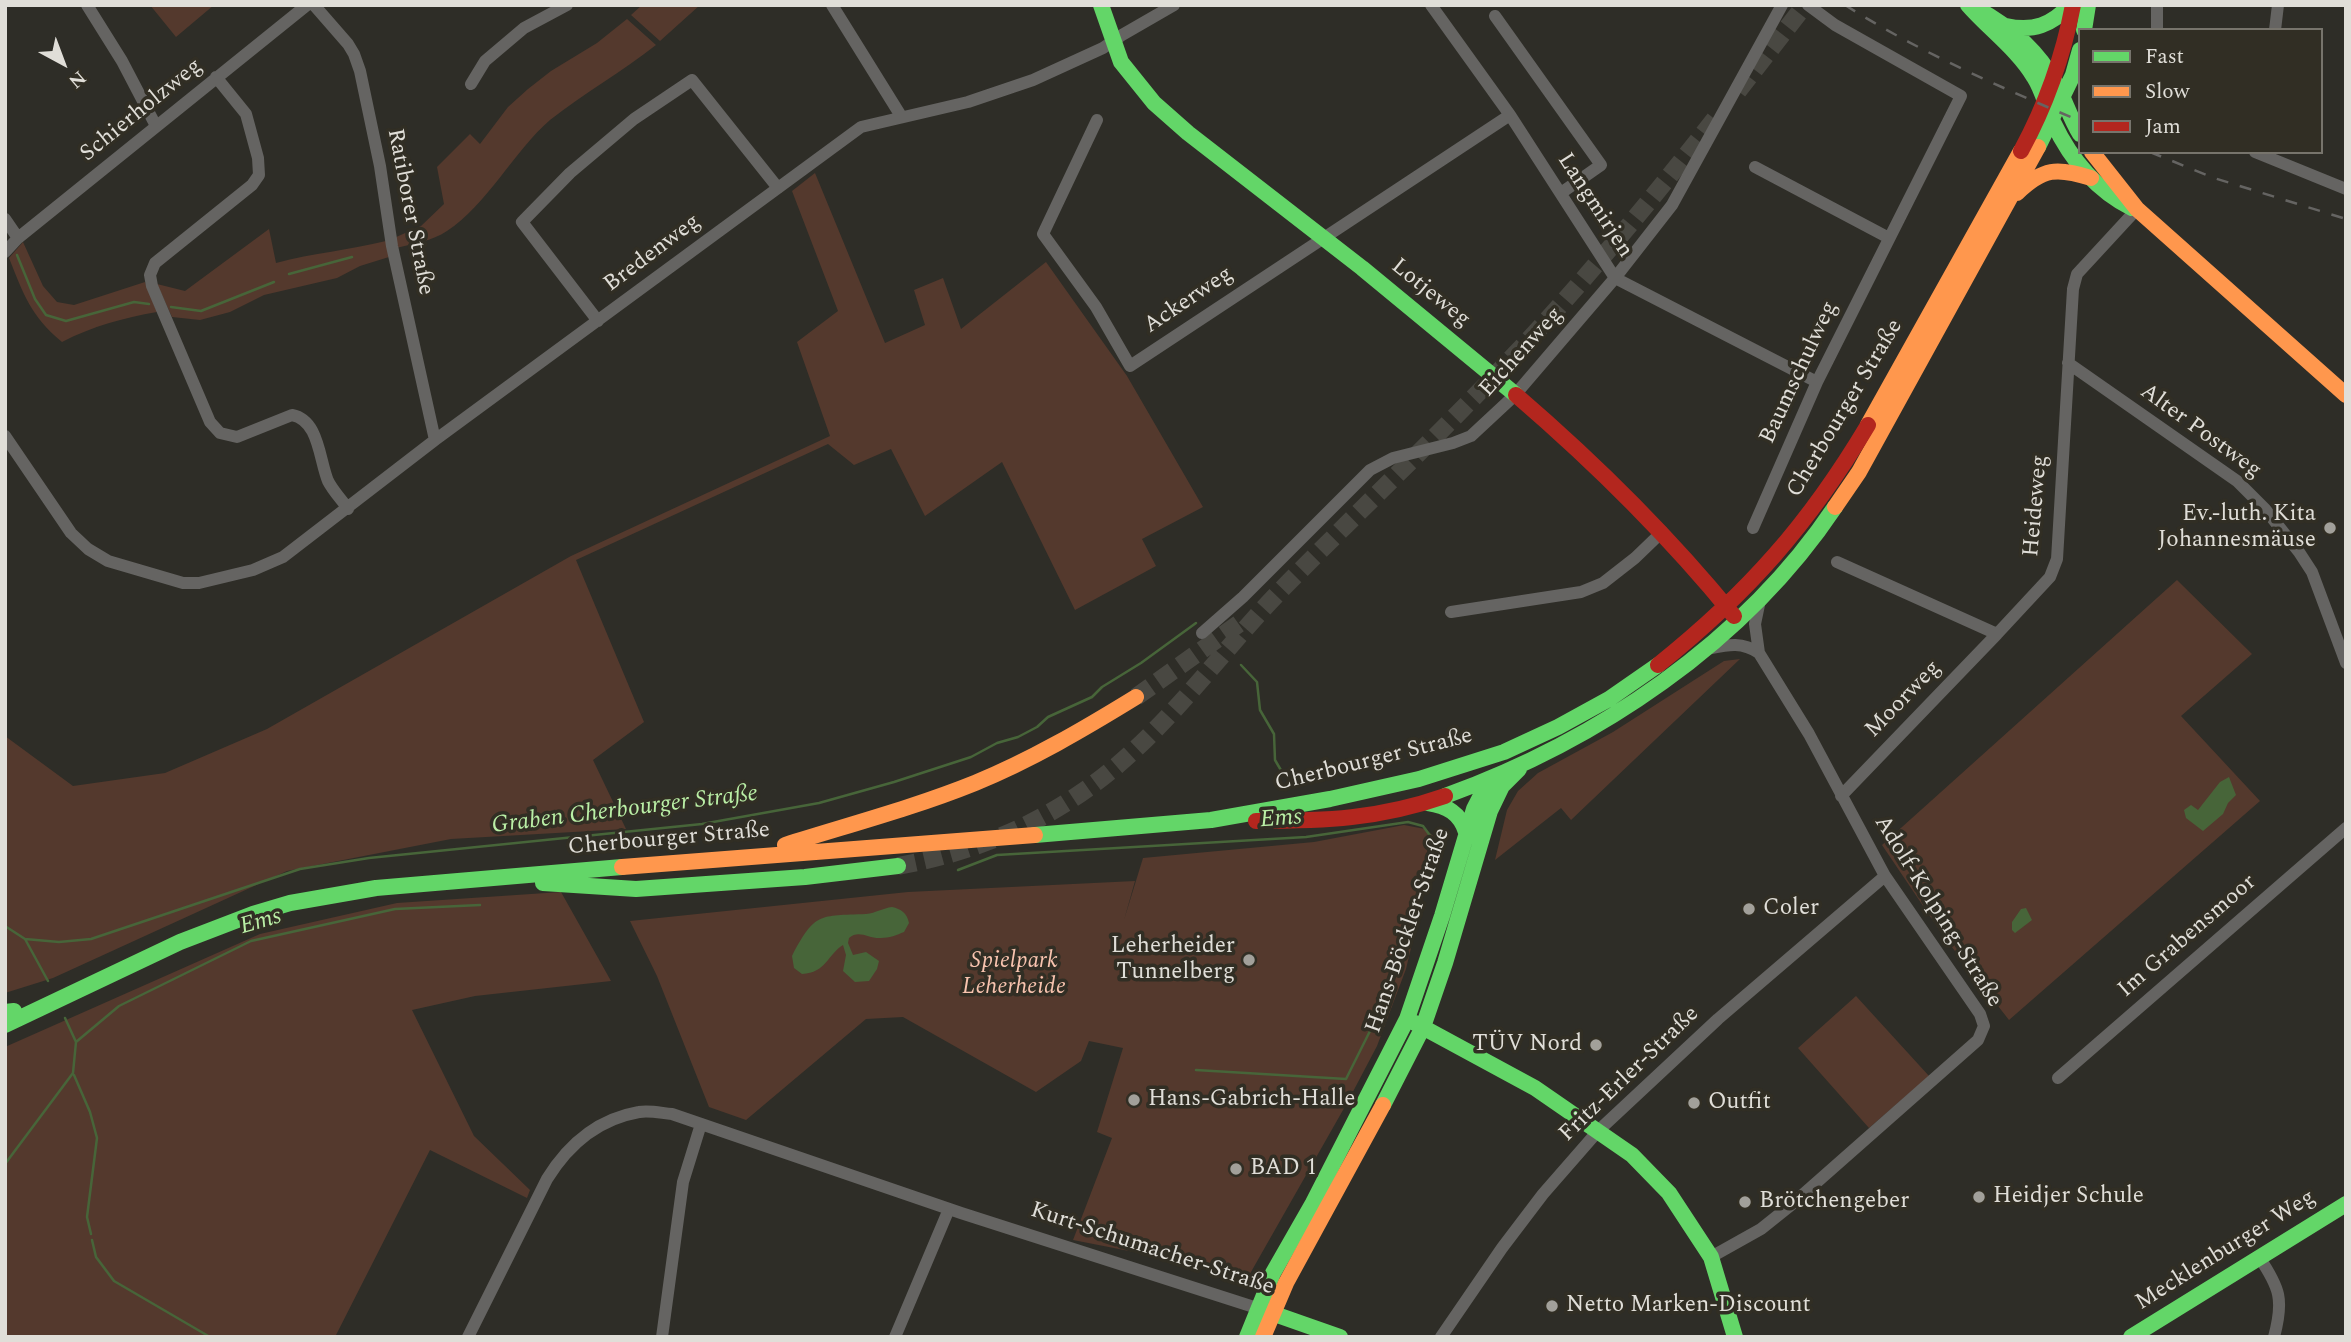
<!DOCTYPE html>
<html>
<head>
<meta charset="utf-8">
<style>
	body { margin:0 }
	#map { position:relative; width:2351px; height:1342px; overflow:hidden; background:#2e2d27; font-family:Spectral,serif }
	canvas { display:block }
	.frame { position:absolute; inset:0; border:7px solid #e0ded8; pointer-events:none }
	.legend { position:absolute; left:2078px; top:28px; width:245px; height:126px; box-sizing:border-box; background:#312e24; border:2px solid #77746c; margin:0; padding:9px 12px; list-style:none; font-size:21px; color:#e0ded8 }
	.legend li { display:flex; align-items:center; gap:14px; height:35px }
	.legend b { width:35px; border:2px solid #77746c }
	.north { position:absolute; left:28px; top:28px; width:70px; height:70px; -webkit-text-stroke:5px #312e24; paint-order:stroke; rotate:139deg; font-size:19px; font-weight:700; line-height:28px; text-align:center; color:#e0ded8 }
	.north::after { content:''; display:block; margin:auto; width:24px; height:32px; background:#e0ded8; clip-path:polygon(50% 0,100% 100%,50% 72%,0 100%) }
</style>
</head>
<body>
<div id="map">
<canvas width="2351" height="1342"></canvas>
<div class="frame"></div>
<ul class="legend">
<li><b style="height:9px;background:#63d668"></b>Fast</li>
<li><b style="height:9px;background:#ff974d"></b>Slow</li>
<li><b style="height:9px;background:#b3261e"></b>Jam</li>
</ul>
<div class="north">N</div>
</div>
<script>
const c = document.querySelector('canvas').getContext('2d');
c.lineJoin = 'round';
function fillPath(path, color) { c.fillStyle = color; c.fill(path, 'evenodd'); }
function trace(path, color, width, dash) { c.strokeStyle = color; c.lineWidth = width; c.lineCap = dash ? 'butt' : 'round'; c.setLineDash(dash || []); c.stroke(path); }
function label(font, color, halo, rows, align = 'center') {
  c.font = font + ' Spectral,serif'; c.lineWidth = 7; c.setLineDash([]); c.textBaseline = 'middle'; c.strokeStyle = halo; c.fillStyle = color; for (const [text, x, y, turn = 0] of rows) {
    c.save(); c.translate(x, y); c.rotate((+turn || 0) * Math.PI / 180); c.textAlign = isNaN(turn) ? turn : align; if (halo) c.strokeText(text, 0, 0); c.fillText(text, 0, 0); c.restore();
  }
}
fillPath(new Path2D(`
	M150,5H214L176,37Z
	M642,5H700L660,41L631,15Z
	M627,19L656,45C622,72 584,93 550,120C515,150 486,206 447,231C432,241 413,244 396,248L394,238L421,226L444,204L437,167L470,134L480,144L508,107L528,89L551,71L597,43Z
	M815,173L885,343L925,325L914,290L943,278L961,329L1046,262L1127,376L1203,507L1142,539L1156,566L1075,610L1002,462L925,516L891,449L854,465L828,444L576,560L644,722L593,760L626,829L451,839L287,871L53,978L5,993V736L73,786L165,773L267,729L571,556L830,436L797,342L838,311L792,191Z
	M269,229L276,263C313,253 350,250 386,241L389,257L360,266L337,278L264,295L230,312L200,320L172,317L157,284L185,291Z
	M23,242L43,286L57,302L74,305L145,282L157,312C123,318 93,326 62,342C30,315 24,295 9,258Z
	M2177,580L2252,654L2181,716L2260,801L2009,1020L1944,937L1882,845Z
	M1740,659L1571,820L1561,808L1495,860L1507,810L1518,791L1538,773L1613,732L1724,661Z
	M1404,825L1425,829L1437,839L1406,969L1377,1046L1347,1103L1247,1279L1175,1260L1073,1240L1112,1138L1097,1132L1123,1048L1089,1041L1081,1061L1036,1092L903,1017L866,1019L746,1120L709,1107L657,976L630,921L908,892L1135,881L1124,920L1143,858L1314,842Z
	M561,892L611,981L475,996L412,1010L474,1136L530,1190L527,1198L430,1150L335,1337H5V1047L260,934L397,903Z
	M1856,996L1929,1076L1869,1128L1798,1048Z`), '#54392d');
fillPath(new Path2D(`
	M2229,777L2236,795L2228,803L2223,814L2203,831L2186,818L2184,810L2191,805L2198,810L2220,782Z
	M892,907C901,909 907,913 909,923L904,932C897,935 889,938 881,938C869,939 859,929 849,938L848,943L853,955L866,952L879,961L877,969L869,981L855,982L843,971L846,955L843,945C828,954 826,973 802,974L794,968L792,956C815,912 819,916 866,914C876,913 883,908 892,907Z
	M2026,908L2032,920L2015,933L2012,930V922L2021,909Z`), '#476539');
trace(new Path2D(`
	M17,255L35,299L46,315L66,321L134,302L149,304
	M289,274L352,257
	M171,307L201,311L274,282
	M1241,665L1257,682L1260,710L1274,734L1275,760L1282,772
	M958,870L997,855L1306,837L1408,822L1423,826L1434,841L1433,855L1408,943L1385,1000
	M5,926L25,939L48,981
	M25,939L59,942L91,939L300,869L369,858L702,824L819,803L894,782L971,757L997,743L1018,737L1037,727L1048,717L1092,697L1102,687L1141,663L1196,623
	M76,1042L119,1006L251,941L395,909L480,905
	M1196,1070L1346,1079L1374,1023
	M74,1075L90,1112L97,1138L87,1217L91,1234
	M5,1164L73,1073L76,1042L65,1018
	M92,1240L96,1257L114,1281L210,1337`), '#476539', 2.5);
trace(new Path2D(`
	M1738,91L1805,5
	M1136,697L1244,620
	M898,866C964,854 1026,831 1081,793C1162,738 1216,656 1284,587C1372,498 1463,412 1547,320C1607,254 1663,185 1718,115`), '#494842', 18, [18, 9]);
trace(new Path2D(`
	M87,5L122,61L156,126
	M314,5L348,44L354,54L360,71L380,166L392,246L435,440
	M832,5L901,116
	M1431,5L1510,115L1615,278L1817,382
	M2157,5V30
	M1495,16L1601,165L1561,193
	M2275,30L2278,5
	M216,77L246,114L258,158L259,175L252,185L155,263L150,275L152,286L210,422L220,433L237,437L292,415C319,420 319,459 328,481C333,491 342,500 348,509
	M471,84L485,61L524,28L567,5
	M1097,120L1043,234L1096,307L1130,366L1510,115
	M2255,152L2346,189
	M1755,167L1889,238
	M5,219L18,238
	M5,252L18,238L307,5
	M598,321L522,222L570,173L634,119L692,80L778,188
	M2068,363L2237,481L2265,509L2299,552L2312,572L2346,663
	M5,436L71,533L88,549L108,561L183,583H199L253,570L283,557L435,440L861,127L968,102L1033,80L1103,48L1122,35L1174,5
	M1753,528L1817,382L1961,96L1835,25L1808,5
	M1837,562L1997,634L2050,577L2057,559L2073,289L2077,274L2137,209
	M1451,612L1581,592L1603,583L1635,558L1662,532
	M1202,633L1243,597L1370,470L1393,458L1453,443L1471,436L1514,396L1615,278L1672,205L1782,5
	M1707,649C1727,645 1741,641 1759,653
	M1841,796L1997,634
	M2058,1078L2346,828
	M1711,1257L1761,1229L1791,1205L1978,1040L1984,1026L1980,1014L1885,876L1809,734L1759,653L1755,624L1760,600
	M2259,1257C2280,1288 2284,1300 2274,1337
	M468,1337L547,1179C568,1145 598,1119 639,1112C649,1110 661,1113 672,1114L961,1213L1257,1308
	M662,1337L683,1182L701,1124
	M895,1337L949,1209
	M1441,1337L1502,1248L1543,1194L1598,1131L1718,1019L1885,876`), '#656462', 12);
trace(new Path2D(`
	M1101,5L1121,62L1154,103L1188,133L1362,268L1516,395
	M1968,5C1989,29 2017,49 2034,77C2043,91 2046,107 2053,122C2070,158 2096,190 2132,208
	M1976,8C2009,26 2038,50 2056,84C2065,100 2070,118 2080,134
	M2006,26C2033,32 2052,25 2070,5
	M2084,30L2088,5
	M2038,147L2073,75L2080,50
	M1445,796C1597,741 1744,643 1835,507
	M1428,803C1447,806 1460,813 1466,832
	M1035,835L1211,820L1330,799L1419,779L1504,752L1558,727L1609,699L1658,665
	M543,883L636,889L805,877L898,866
	M5,1012L14,1011
	M1415,1023L1535,1088L1632,1155L1669,1193L1711,1257L1735,1337
	M5,1025L180,942L253,914L290,903L376,888L622,867
	M1383,1105L1423,1027L1445,963L1490,811L1502,786L1519,769
	M1263,1310L1340,1337
	M1247,1337L1273,1273L1313,1203L1407,1019L1442,916L1474,809L1489,780
	M2131,1337L2346,1204`), '#63d668', 16);
trace(new Path2D(`
	M2092,152L2137,209L2346,395
	M2017,193C2043,168 2057,167 2091,178
	M1868,425L2021,151
	M1835,507L1859,472L2038,147
	M785,845C848,825 913,808 975,783C1031,760 1084,729 1136,697
	M622,867L1035,835
	M1263,1337L1286,1283L1383,1105`), '#ff974d', 16);
trace(new Path2D(`
	M2021,151C2046,105 2063,57 2073,5
	M1516,395C1595,463 1668,535 1734,616
	M1658,665C1748,593 1809,524 1868,425
	M1256,821C1325,821 1379,819 1445,796`), '#b3261e', 16);
trace(new Path2D(`
	M1845,5C1919,52 2000,87 2080,121
	M2150,152L2214,178L2346,219`), '#656462', 2.5, [12, 12]);
for (const [x, y, r, color] of [
	[2330,528,7,"#a2a09a"],
	[1749,909,7,"#a2a09a"],
	[1249,960,7,"#a2a09a"],
	[1596,1045,7,"#a2a09a"],
	[1134,1100,7,"#a2a09a"],
	[1694,1103,7,"#a2a09a"],
	[1236,1169,7,"#a2a09a"],
	[1979,1197,7,"#a2a09a"],
	[1745,1202,7,"#a2a09a"],
	[1552,1306,7,"#a2a09a"]
]) { const dot = new Path2D(); dot.arc(x, y, r, 0, 2 * Math.PI); c.fillStyle = color; c.fill(dot); trace(dot, '#312e24', 2.5); }
label('23px', '#e0ded8', '#312e24', [
	["Schierholzweg",142,111,-39],
	["Langmirjen",1594,206,57],
	["Ratiborer Straße",409,212,79],
	["Bredenweg",653,254,-37],
	["Lotjeweg",1430,294,39],
	["Ackerweg",1189,301,-34],
	["Eichenweg",1522,353,-48],
	["Baumschulweg",1800,373,-65],
	["Cherbourger Straße",1846,409,-59],
	["Alter Postweg",2200,432,36],
	["Heideweg",2037,506,-85],
	["Moorweg",1904,700,-46],
	["Cherbourger Straße",1374,761,-14],
	["Cherbourger Straße",669,840,-5],
	["Adolf-Kolping-Straße",1937,912,58],
	["Hans-Böckler-Straße",1409,931,-71],
	["Im Grabensmoor",2188,937,-41],
	["Fritz-Erler-Straße",1630,1075,-44],
	["Kurt-Schumacher-Straße",1152,1250,18],
	["Mecklenburger Weg",2226,1251,-32]
]);
label('23px', '#e0ded8', '#312e24', [
	["Ev.-luth. Kita",2316,515,"right"],
	["Johannesmäuse",2316,541,"right"],
	["Coler",1763,909],
	["Leherheider",1235,947,"right"],
	["Tunnelberg",1235,973,"right"],
	["TÜV Nord",1582,1045,"right"],
	["Hans-Gabrich-Halle",1148,1100],
	["Outfit",1708,1103],
	["BAD 1",1250,1169],
	["Heidjer Schule",1993,1197],
	["Brötchengeber",1759,1202],
	["Netto Marken-Discount",1566,1306]
], 'left');
label('italic 23px', '#f8c4af', '#312e24', [
	["Spielpark",1014,962],
	["Leherheide",1014,988]
]);
label('italic 24px', '#baefa6', '#312e24', [
	["Graben Cherbourger Straße",625,811,-7],
	["Ems",1281,820,-4],
	["Ems",261,923,-16]
]);
</script>
</body>
</html>
